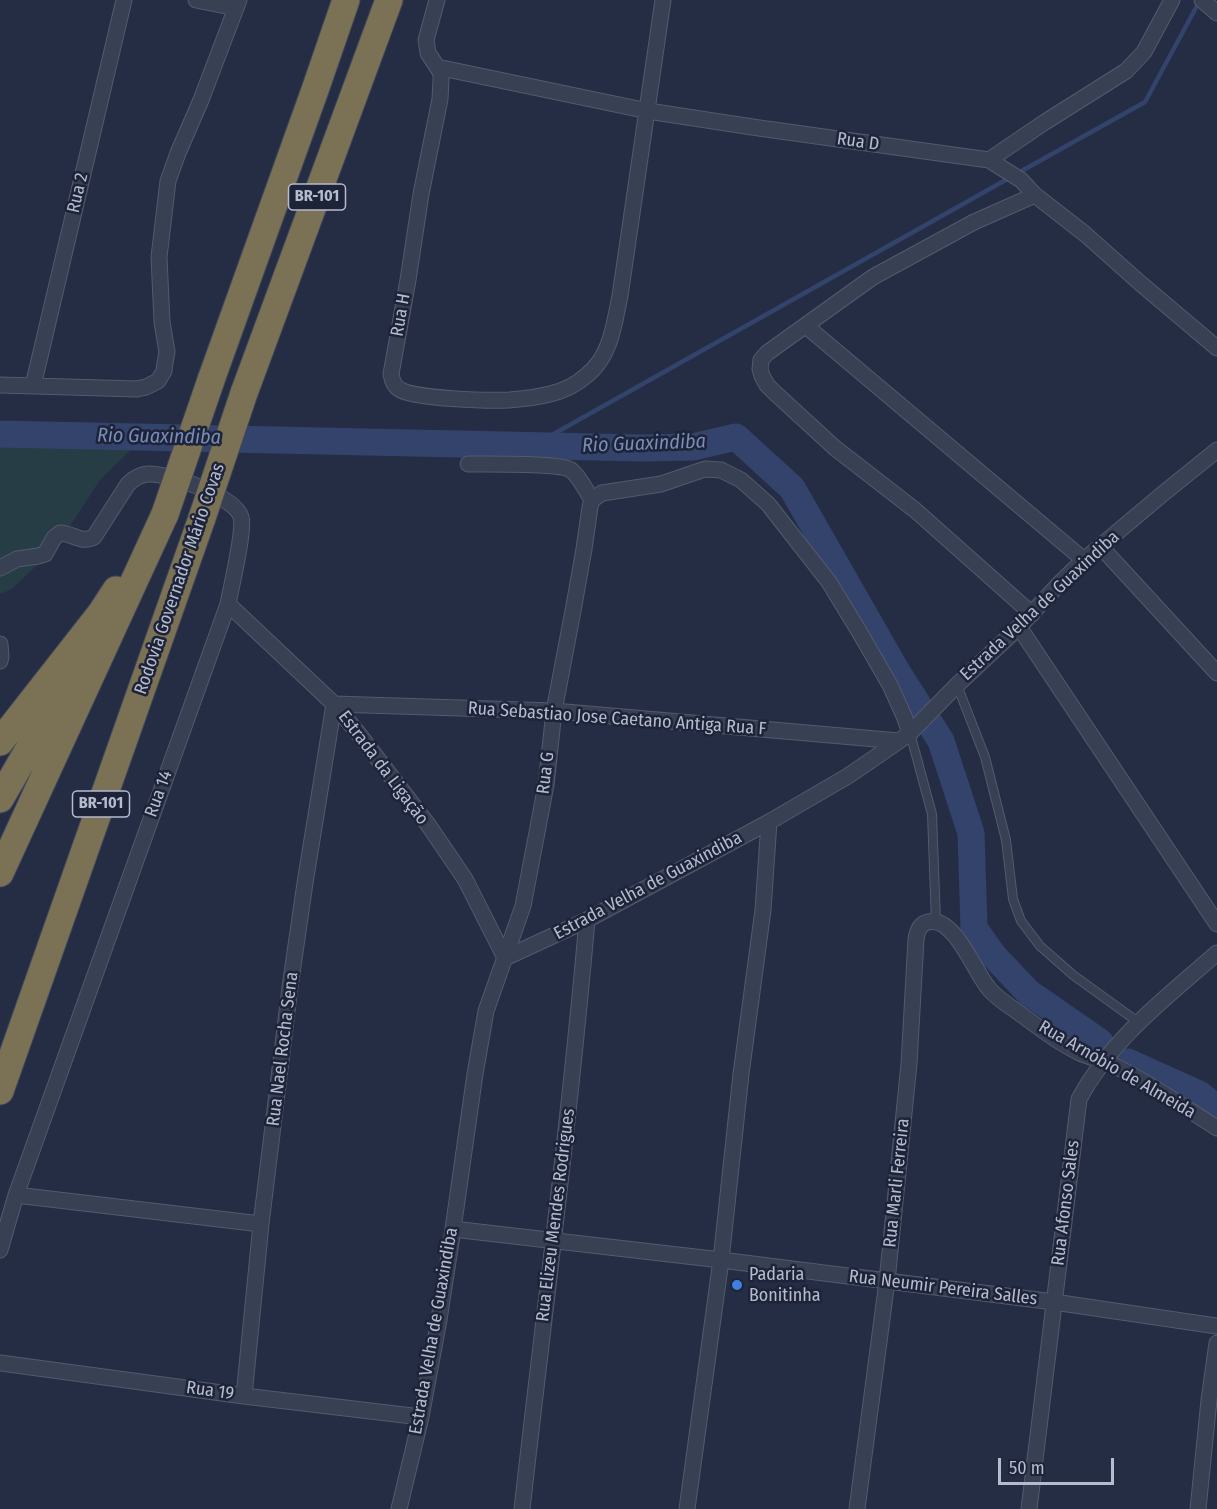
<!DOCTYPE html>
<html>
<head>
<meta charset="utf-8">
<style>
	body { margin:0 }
	#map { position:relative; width:1217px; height:1509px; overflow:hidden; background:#242d44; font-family:"Fira Sans Condensed",sans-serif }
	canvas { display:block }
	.scale { position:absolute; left:998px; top:1458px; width:116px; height:27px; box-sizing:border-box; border:3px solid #b6bbcd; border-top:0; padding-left:8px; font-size:18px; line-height:21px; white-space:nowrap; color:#b6bbcd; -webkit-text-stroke:4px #1d2439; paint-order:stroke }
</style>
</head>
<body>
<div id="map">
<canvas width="1217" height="1509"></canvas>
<div class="scale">50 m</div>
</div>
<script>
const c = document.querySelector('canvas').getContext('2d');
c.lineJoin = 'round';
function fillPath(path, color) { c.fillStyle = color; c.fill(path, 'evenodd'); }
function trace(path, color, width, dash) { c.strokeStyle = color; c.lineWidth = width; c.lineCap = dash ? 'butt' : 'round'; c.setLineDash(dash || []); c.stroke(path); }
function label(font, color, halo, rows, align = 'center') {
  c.font = font + ' "Fira Sans Condensed",sans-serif'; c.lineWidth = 5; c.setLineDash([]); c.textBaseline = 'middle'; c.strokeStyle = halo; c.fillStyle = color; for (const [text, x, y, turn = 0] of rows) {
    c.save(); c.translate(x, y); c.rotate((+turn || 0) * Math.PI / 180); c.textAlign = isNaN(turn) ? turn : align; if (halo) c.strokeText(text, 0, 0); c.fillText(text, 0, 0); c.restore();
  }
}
fillPath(new Path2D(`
	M0,434L102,436L137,444L100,480L57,546L12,589L0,594Z`), '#263d45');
trace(new Path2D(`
	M1018,173L1145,102L1199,2
	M534,445L1011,177`), '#34436b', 4.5);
trace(new Path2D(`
	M0,434L643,448L693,447L736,437L792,488L896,670L941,741L971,833L974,928L993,955L1028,992L1100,1042
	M1128,1062L1199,1094L1217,1108`), '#34436b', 27);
const lane = new Path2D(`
	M957,685L985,757L1006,840L1013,899L1021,921L1040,946L1073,975L1138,1022
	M910,733L932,814L936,922`);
const street = new Path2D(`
	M196,0L236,8
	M437,0L426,40L428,53L441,73V80L440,99L421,194L408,280L391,374C392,380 394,386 399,389C413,399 490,401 509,400C522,399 538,397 550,394C563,391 577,384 587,375C611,356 614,324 620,296L663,0
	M1202,0L1217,13
	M437,67L648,111L759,128L989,160L1021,180L1035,195L1085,234L1140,283L1217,348
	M989,160L1045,122L1126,71L1144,52L1172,0
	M806,326L1084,560
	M0,385L137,389L146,387L158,381L164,371L165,363L167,352L162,322L159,257L168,181L178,153L201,100L239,0
	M33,386L124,0
	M468,464C486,464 560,463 571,470C580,477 586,491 592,500
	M1101,547L1217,673
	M0,568L17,559L38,556L45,554L54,538L60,533C72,533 82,544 94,537L128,484C134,478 139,475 148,474C168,473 235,496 241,517C245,530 231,587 228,604L16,1195L0,1250
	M228,604L334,704L358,733L429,826L465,879L505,958
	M1032,614L915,510L835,448L774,392L767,385L762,376L760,369L761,360L767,353L873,277L974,222L1035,195
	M1019,627L1217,924
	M0,644L1,657L0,661
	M334,704L554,711L899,741
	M505,958L587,920L769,822L848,776L899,741L910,733L957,685L1019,627L1059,584L1084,560L1165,492L1217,450
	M16,1195L261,1224
	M453,1229L721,1260L1054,1302L1217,1326
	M0,1363L244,1396L421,1417
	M244,1396L261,1224L290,987L305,883L334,704
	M399,1509L421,1417L439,1320L453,1229L475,1074L486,1011L523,906L546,785L554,711L573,611L584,549L590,507L592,500L602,493L661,484L705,469L721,470L741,480L768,504L829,582L860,633L890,685L904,716L910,733
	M522,1509C544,1313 570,1117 587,920
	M687,1509L721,1260L741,1074L763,910L769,822
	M857,1509L887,1281L909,1064L916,939C917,932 919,924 928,922C955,915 975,974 990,990C999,1000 1011,1007 1022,1015C1041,1029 1059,1043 1080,1053C1093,1059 1107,1061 1119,1068C1153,1085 1185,1108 1217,1128
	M1029,1509L1079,1099C1111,1039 1167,997 1217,953
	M1198,1509L1209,1400L1217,1343`);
const highway = new Path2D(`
	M211,380L315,90L346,0
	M244,393L389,0
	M0,742L101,613L116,590
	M0,799L82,657
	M0,873L165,514
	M0,1091L202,518`);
trace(lane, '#545a6e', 10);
trace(street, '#545a6e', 17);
trace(highway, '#40475b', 29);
trace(lane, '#384054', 8);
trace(street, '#384054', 15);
trace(highway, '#7b7155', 27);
const highwayBridge = new Path2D(`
	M165,514L211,380
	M202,518L244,393`);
trace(highwayBridge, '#40475b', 29, []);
trace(highwayBridge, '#7b7155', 27);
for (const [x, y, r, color] of [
	[737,1285,6,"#3f7fe0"]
]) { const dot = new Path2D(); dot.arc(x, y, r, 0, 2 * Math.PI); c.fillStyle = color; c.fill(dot); trace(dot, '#1d2439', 2); }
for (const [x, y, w] of [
	[317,197,57],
	[101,804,57]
]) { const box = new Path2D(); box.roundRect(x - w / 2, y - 13, w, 26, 4.5); c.fillStyle = '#1d2439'; c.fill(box); trace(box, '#b6bbcd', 1.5); }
label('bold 16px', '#b6bbcd', null, [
	["BR-101",317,197],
	["BR-101",101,804]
]);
label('18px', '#b6bbcd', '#1d2439', [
	["Rua D",858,142,8],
	["Rua 2",78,193,-77],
	["Rua H",401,315,-80],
	["Rodovia Governador Mário Covas",180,579,-71],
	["Estrada Velha de Guaxindiba",1040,606,-43],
	["Rua Sebastiao Jose Caetano Antiga Rua F",617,719,4],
	["Estrada da Ligação",383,768,53],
	["Rua G",546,773,-83],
	["Rua 14",159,794,-70],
	["Estrada Velha de Guaxindiba",648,886,-28],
	["Rua Nael Rocha Sena",283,1049,-83],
	["Rua Arnóbio de Almeida",1117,1070,30],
	["Rua Marli Ferreira",897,1183,-84],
	["Rua Afonso Sales",1066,1203,-83],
	["Rua Elizeu Mendes Rodrigues",556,1215,-83],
	["Rua Neumir Pereira Salles",943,1288,7],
	["Estrada Velha de Guaxindiba",434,1331,-80],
	["Rua 19",210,1391,8]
]);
label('18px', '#b6bbcd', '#1d2439', [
	["Padaria",749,1275],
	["Bonitinha",749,1296]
], 'left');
label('italic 20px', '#7a8cb8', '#1d2439', [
	["Rio Guaxindiba",159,437,1],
	["Rio Guaxindiba",644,444,-2]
]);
</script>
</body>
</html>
